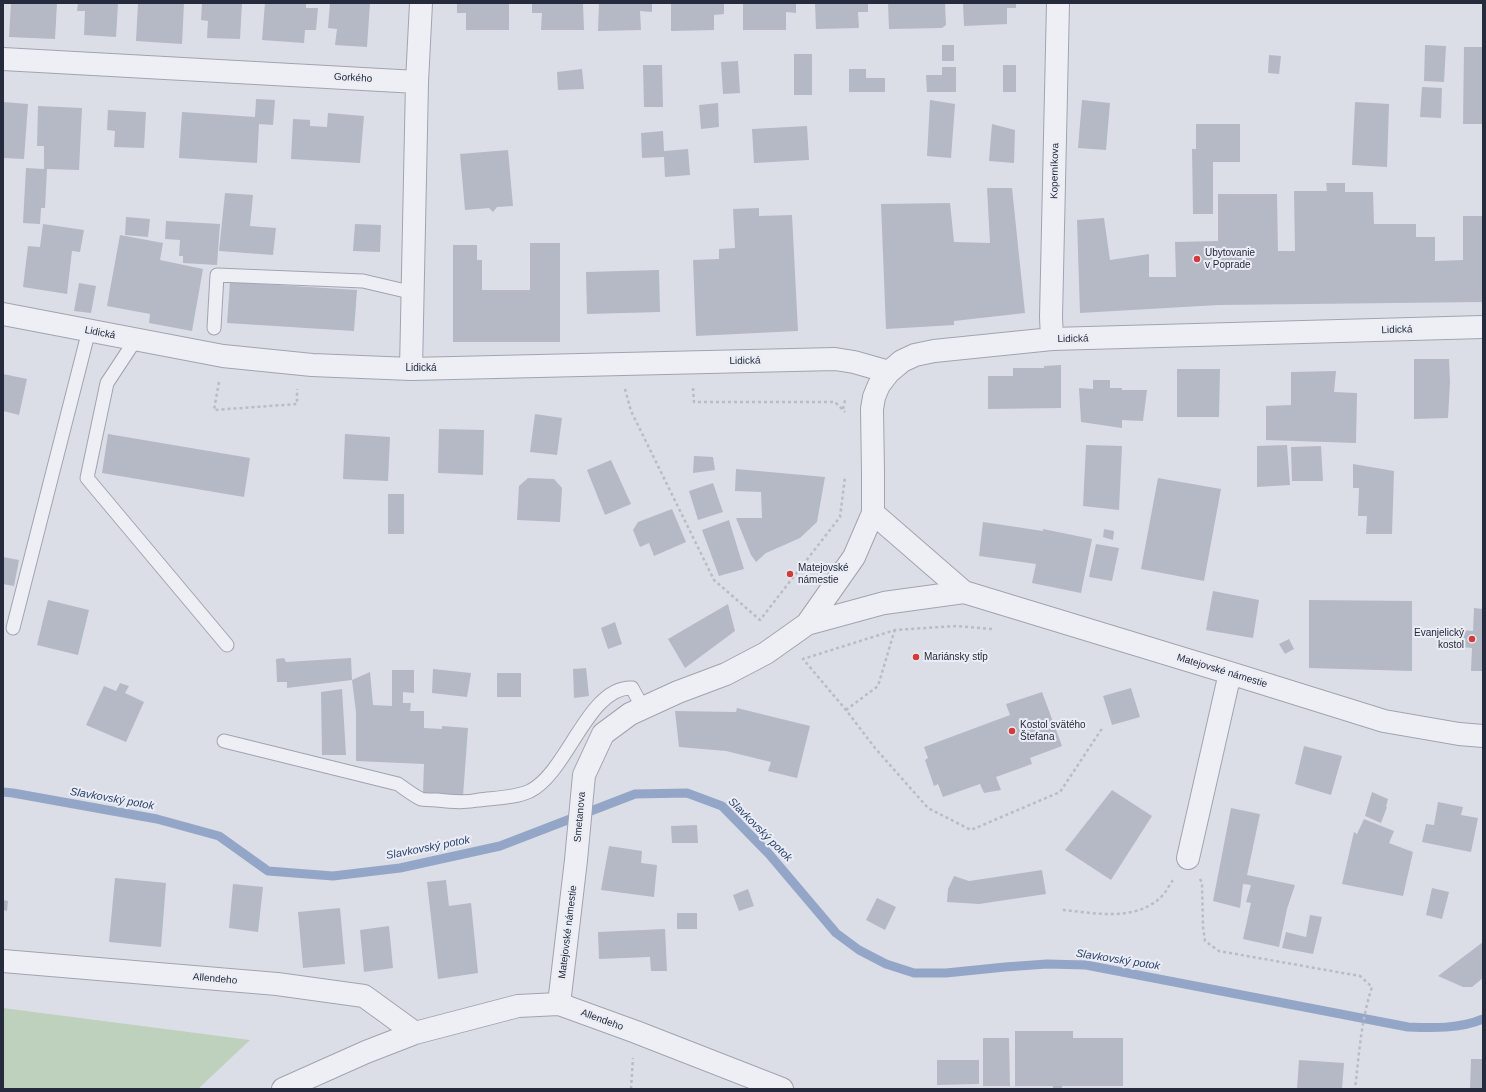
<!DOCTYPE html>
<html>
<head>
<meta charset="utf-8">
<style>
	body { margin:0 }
	#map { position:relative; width:1486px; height:1092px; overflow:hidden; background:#dbdee6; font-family:Arial,sans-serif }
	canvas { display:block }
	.frame { position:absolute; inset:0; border:4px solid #252a3d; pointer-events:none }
</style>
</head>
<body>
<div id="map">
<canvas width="1486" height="1092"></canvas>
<div class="frame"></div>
</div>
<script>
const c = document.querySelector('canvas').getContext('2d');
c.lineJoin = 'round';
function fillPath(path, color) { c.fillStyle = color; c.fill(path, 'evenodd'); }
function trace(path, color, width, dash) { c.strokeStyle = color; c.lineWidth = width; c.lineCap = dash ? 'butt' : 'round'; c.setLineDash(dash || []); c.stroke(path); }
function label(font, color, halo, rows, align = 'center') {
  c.font = font + ' Arial,sans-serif'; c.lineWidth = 4; c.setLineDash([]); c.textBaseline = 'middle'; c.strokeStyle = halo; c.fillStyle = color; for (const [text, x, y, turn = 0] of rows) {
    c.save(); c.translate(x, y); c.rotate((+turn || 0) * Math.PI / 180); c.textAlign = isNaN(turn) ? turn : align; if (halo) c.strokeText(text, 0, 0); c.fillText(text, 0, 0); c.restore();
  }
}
fillPath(new Path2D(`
	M3,1008L250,1040L198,1089H3Z`), '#bed1bc');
trace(new Path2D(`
	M3,792L13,793L157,819L219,836L268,871L333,876L400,868L500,846L635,794L687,793L722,806L769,854L836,933L859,950L886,964L914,973H946L1005,967L1047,964L1086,965L1408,1027C1433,1028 1459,1029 1483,1019`), '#94a6c8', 9);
fillPath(new Path2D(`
	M11,3H57L55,39L9,37Z
	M78,3H118L116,37L84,35L85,11H77Z
	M138,3H184L182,44L136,41Z
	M202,3H242L240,39L207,38L208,21L201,20Z
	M265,3H306V8H318L316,30H305L304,43L262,40Z
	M330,3H370L367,47L335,45L337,29L328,28Z
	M457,3H509V30H466V13H457Z
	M532,3H583L584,30H541L542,13H532Z
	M599,3H652V12L640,11L641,30L598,31Z
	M671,3H724V14L714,15V30L671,31Z
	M743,3H796V13L786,12V30H743Z
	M815,3H868V12H858L859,28L816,29Z
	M888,3H945L946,25L942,28L889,29Z
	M963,3H1016V8H1007V24L964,26Z
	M942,45H954V61H942Z
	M1425,45L1446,46L1444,82L1424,81Z
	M1464,47H1483V124H1463Z
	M794,54H812V95H794Z
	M1269,55L1281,56L1279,74L1268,73Z
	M738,61L740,93L723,94L721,62Z
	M643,65H662L663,107H644Z
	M1003,65H1016V92H1003Z
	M942,67H956V92H927L926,75H942Z
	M582,69L584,89L558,90L557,72Z
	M849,69H866V78H885V92H849Z
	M1422,87L1442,88L1441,118L1420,117Z
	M256,99L275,100L273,125L259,124L257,163L179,158L182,112L255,117Z
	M930,100L955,104L951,158L927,156Z
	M1082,100L1110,103L1106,150L1078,148Z
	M3,102L28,104L24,159L3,158Z
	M1355,102L1389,104L1387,167L1352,165Z
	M718,103L719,127L701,129L699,105Z
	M38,106L82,108L79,170L47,169L45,208H41L40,224L23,223L26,168L44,169V146H37Z
	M108,110L146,112L144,148L114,147L115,131L107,130Z
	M328,113L364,116L360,163L291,159L293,119L310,120V126L327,127Z
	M992,124L1015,130L1014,163L989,161Z
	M1196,124H1240V162H1213V214H1193L1192,149H1196Z
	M807,126L809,160L754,163L752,129Z
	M663,131L664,151L688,149L690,175L665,177L664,157L642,158L641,133Z
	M508,150L513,206L497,207L493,212L489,208L465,210L460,154Z
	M1326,183H1345V192H1373L1374,224H1416V237H1435V261L1463,260V216H1483V302L1218,305L1080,313L1077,220L1104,218L1110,260L1149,254V277H1176L1175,242L1218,241V194H1277L1278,251H1295L1294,191H1327Z
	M987,188H1012L1025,313L954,321V325L886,329L881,204L950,203L954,242L990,243Z
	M225,193L253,195L250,226L276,228L273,255L219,251Z
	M759,208V216L792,215L798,331L696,336L693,260L719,259V249L735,248L733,209Z
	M126,217L150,219L148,237L125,235Z
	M166,221L220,224L217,265L183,263V256H179L180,240L165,239Z
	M43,224L84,230L80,252L72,251L67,294L23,287L28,246L40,247Z
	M355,224L381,225L380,252L353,251Z
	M120,235L163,243L160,260L203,269L192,331L149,323L150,314L107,306Z
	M530,243H560V342H453V245H477V260H482V290H530Z
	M659,270L660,312L587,314L586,272Z
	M230,282L357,290L354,331L227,323Z
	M79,283L96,286L91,313L74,311Z
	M1414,359H1449L1450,382L1448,418L1414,419Z
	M1061,365V408L988,409V376H1013V368H1044V366Z
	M1177,369H1220L1219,417H1177Z
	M1336,371L1334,392L1357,393L1356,443L1266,440V406L1291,405V372Z
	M3,374L27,379L19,415L3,411Z
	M1093,380H1110V388H1122V390H1147L1143,421L1122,420V428L1081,422L1079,388L1093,389Z
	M535,414L562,418L557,455L530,452Z
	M439,429L484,430L483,475L438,473Z
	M108,434L250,458L244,497L102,473Z
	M345,434L390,437L388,481L343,479Z
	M1086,445L1122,446L1119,510L1083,506Z
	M1287,445L1290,485L1257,487V446Z
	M1321,446L1323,481H1292L1291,447Z
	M694,456L713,457L715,470L693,473Z
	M611,460L631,504L605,515L587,470Z
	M1353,464L1394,471L1392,534H1366L1367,516H1358L1359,488H1353Z
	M736,469L825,477L817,522L800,538L766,553L756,562L751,555L736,518H762L761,492L735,491Z
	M528,478L554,479L562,488L560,522L517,520L519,486Z
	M1158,478L1221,489L1204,581L1141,569Z
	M713,483L723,512L698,520L689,491Z
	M388,494H404V534H388Z
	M672,509L686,542L654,556L649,543L640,547L633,530L638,522Z
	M729,520L744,569L719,576L702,530Z
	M983,522L1043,531V529L1092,539L1081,593L1032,583L1036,564L979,556Z
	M1104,529L1114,531L1113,540L1103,537Z
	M1096,544L1119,548L1112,581L1089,577Z
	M3,557L19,560L14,586L3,584Z
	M1213,591L1259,600L1253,638L1206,630Z
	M48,600L89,610L78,655L37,645Z
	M1309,600L1412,601V671L1309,668Z
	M728,604L735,631L685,668L668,639Z
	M1474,608L1483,609V671H1471L1472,648L1460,647L1461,630L1473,631Z
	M615,622L622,644L608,649L601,628Z
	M1289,639L1294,649L1285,654L1279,644Z
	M284,658L286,662L351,658L352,680L370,672L373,705L392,706V670H414V693L403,692V703H411L410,711H424V728L442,729V726L468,728L463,796L423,793L424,764L356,761V712L352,680L287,688V682H277L276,659Z
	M586,668L589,696L574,698L573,669Z
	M433,669L471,673L467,697L432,693Z
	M497,673H521V697H497Z
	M120,683L129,686L125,693L144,702L126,742L86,725L104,686L116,691Z
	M1131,688L1140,717L1112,725L1103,696Z
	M342,689L346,755H322L321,692Z
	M1042,692L1062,746L1030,758L1032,764L996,777L1001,790L984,793L980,784L943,797L938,784L934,786L925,760L928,758L924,747L1010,715L1006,704Z
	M737,708L810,726L797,778L768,771L771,762L726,751L679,747L675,711L736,712Z
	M1304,746L1342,756L1331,795L1295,784Z
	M1112,790L1152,816L1111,880L1065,850Z
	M1372,792L1388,799L1386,807H1387L1381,823L1365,816Z
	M1438,802L1463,807L1461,815L1478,818L1471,852L1422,842L1426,824L1434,825Z
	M1231,808L1260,814L1247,875L1295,885L1287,909L1279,947L1243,939L1251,903L1246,902L1251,885L1243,884L1240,908L1213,901Z
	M1364,819L1394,831L1389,843L1413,852L1403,896L1342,884L1354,832L1357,834Z
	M697,825L698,843H672L671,826Z
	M609,846L642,851L641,863L657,865L654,897L601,890Z
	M1042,870L1046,894L979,904L947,902L948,889L954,876L969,881L976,880Z
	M115,878L166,883L161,947L109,942Z
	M446,880L449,906L471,903L478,973L438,979L427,882Z
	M233,884L263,887L258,932L229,928Z
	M1432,888L1449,892L1442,919L1426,915Z
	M748,889L754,906L739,911L733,895Z
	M877,898L896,907L885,930L866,920Z
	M3,900L8,901L7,911L3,910Z
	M340,908L345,964L303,968L298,912Z
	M677,913H697V929H677Z
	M1310,915L1322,917L1313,954L1282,948L1286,932L1306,937Z
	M389,926L393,968L364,972L360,930Z
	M665,929L667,971H651L650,957L599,959L598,932Z
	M1483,942V978L1472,987H1463L1438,976Z
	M1015,1031H1073V1038H1123V1086H1062V1089H1053V1086H1015Z
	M983,1038H1009L1010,1086H983Z
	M1471,1059H1483V1089H1470Z
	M937,1060H979V1084L937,1085Z
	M1299,1060L1344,1063L1342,1089H1297Z`), '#b5b9c6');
const service = new Path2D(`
	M214,328L217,275L363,281L414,293
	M136,339L107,383L87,478L227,645
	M13,628L89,330
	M224,741L398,784C405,789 414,796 421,799C426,800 432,800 437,800C452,802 464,803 479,800C495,798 515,798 530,791C568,772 588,686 632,688L643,708`);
const minor = new Path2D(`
	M3,59L417,82L411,369
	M417,82L421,3
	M3,314L223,356L312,365L411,369L835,359L854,362L889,372
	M1052,339L1051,317L1058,3
	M873,513L964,592
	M807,624L884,603L964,592L1230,673L1384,721L1459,734L1483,736
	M1188,858L1230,673
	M3,961L277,984L364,996L415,1033L518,1006L559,1004L636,1032L782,1089
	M559,1004L576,860L584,775L603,734L630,714L678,692L726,674L766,653L807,624L854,557L873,513V473L872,409L874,397L879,385L889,372L902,361L915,355L934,351L1052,339L1483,327
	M283,1089L366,1052L415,1033`);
trace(service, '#a1a4b0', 15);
trace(minor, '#a1a4b0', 24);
trace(new Path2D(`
	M219,382L214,410L297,404V389
	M693,388L694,402H835L845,412
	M625,389L631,411L714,580L760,620L840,517L845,477
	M843,409L845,400
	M992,629L956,626L895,630L803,659L846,710L875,748L928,808L971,830L1060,792L1103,727
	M846,710L878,686L895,629
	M1200,879L1202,883L1203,927L1205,941L1219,951L1360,976L1372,987C1361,1020 1359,1055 1355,1089
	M1063,910C1095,913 1135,922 1161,897C1166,893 1169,885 1173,880
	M631,1089L633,1058`), '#babcc5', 2.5, [3, 3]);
trace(service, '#eeeff5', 13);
trace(minor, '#eeeff5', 22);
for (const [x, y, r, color] of [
	[1197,259,4,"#d23a3b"],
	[790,574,4,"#d23a3b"],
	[1472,639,4,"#d23a3b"],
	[916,657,4,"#d23a3b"],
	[1012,731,4,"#d23a3b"]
]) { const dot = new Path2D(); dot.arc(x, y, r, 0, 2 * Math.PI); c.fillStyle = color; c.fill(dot); trace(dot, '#eaedf4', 1.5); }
label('10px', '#252a3d', '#eaedf4', [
	["Gorkého",353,78,3],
	["Koperníkova",1055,171,-89],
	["Lidická",1397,330,-2],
	["Lidická",100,333,11],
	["Lidická",1073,339,-1],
	["Lidická",745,361,-1],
	["Lidická",421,368],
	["Matejovské námestie",1222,671,17],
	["Smetanova",580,817,-85],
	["Matejovské námestie",568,932,-83],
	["Allendeho",215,979,5],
	["Allendeho",602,1020,20]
]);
label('10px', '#252a3d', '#eaedf4', [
	["Ubytovanie",1205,253],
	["v Poprade",1205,265],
	["Matejovské",798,568],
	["námestie",798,580],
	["Evanjelický",1464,633,"right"],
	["kostol",1464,645,"right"],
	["Mariánsky stĺp",924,657],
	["Kostol svätého",1020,725],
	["Štefana",1020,737]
], 'left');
label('italic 11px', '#2e4371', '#eaedf4', [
	["Slavkovský potok",112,799,10],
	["Slavkovský potok",760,830,45],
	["Slavkovský potok",428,848,-11],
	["Slavkovský potok",1118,960,9]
]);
</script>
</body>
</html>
